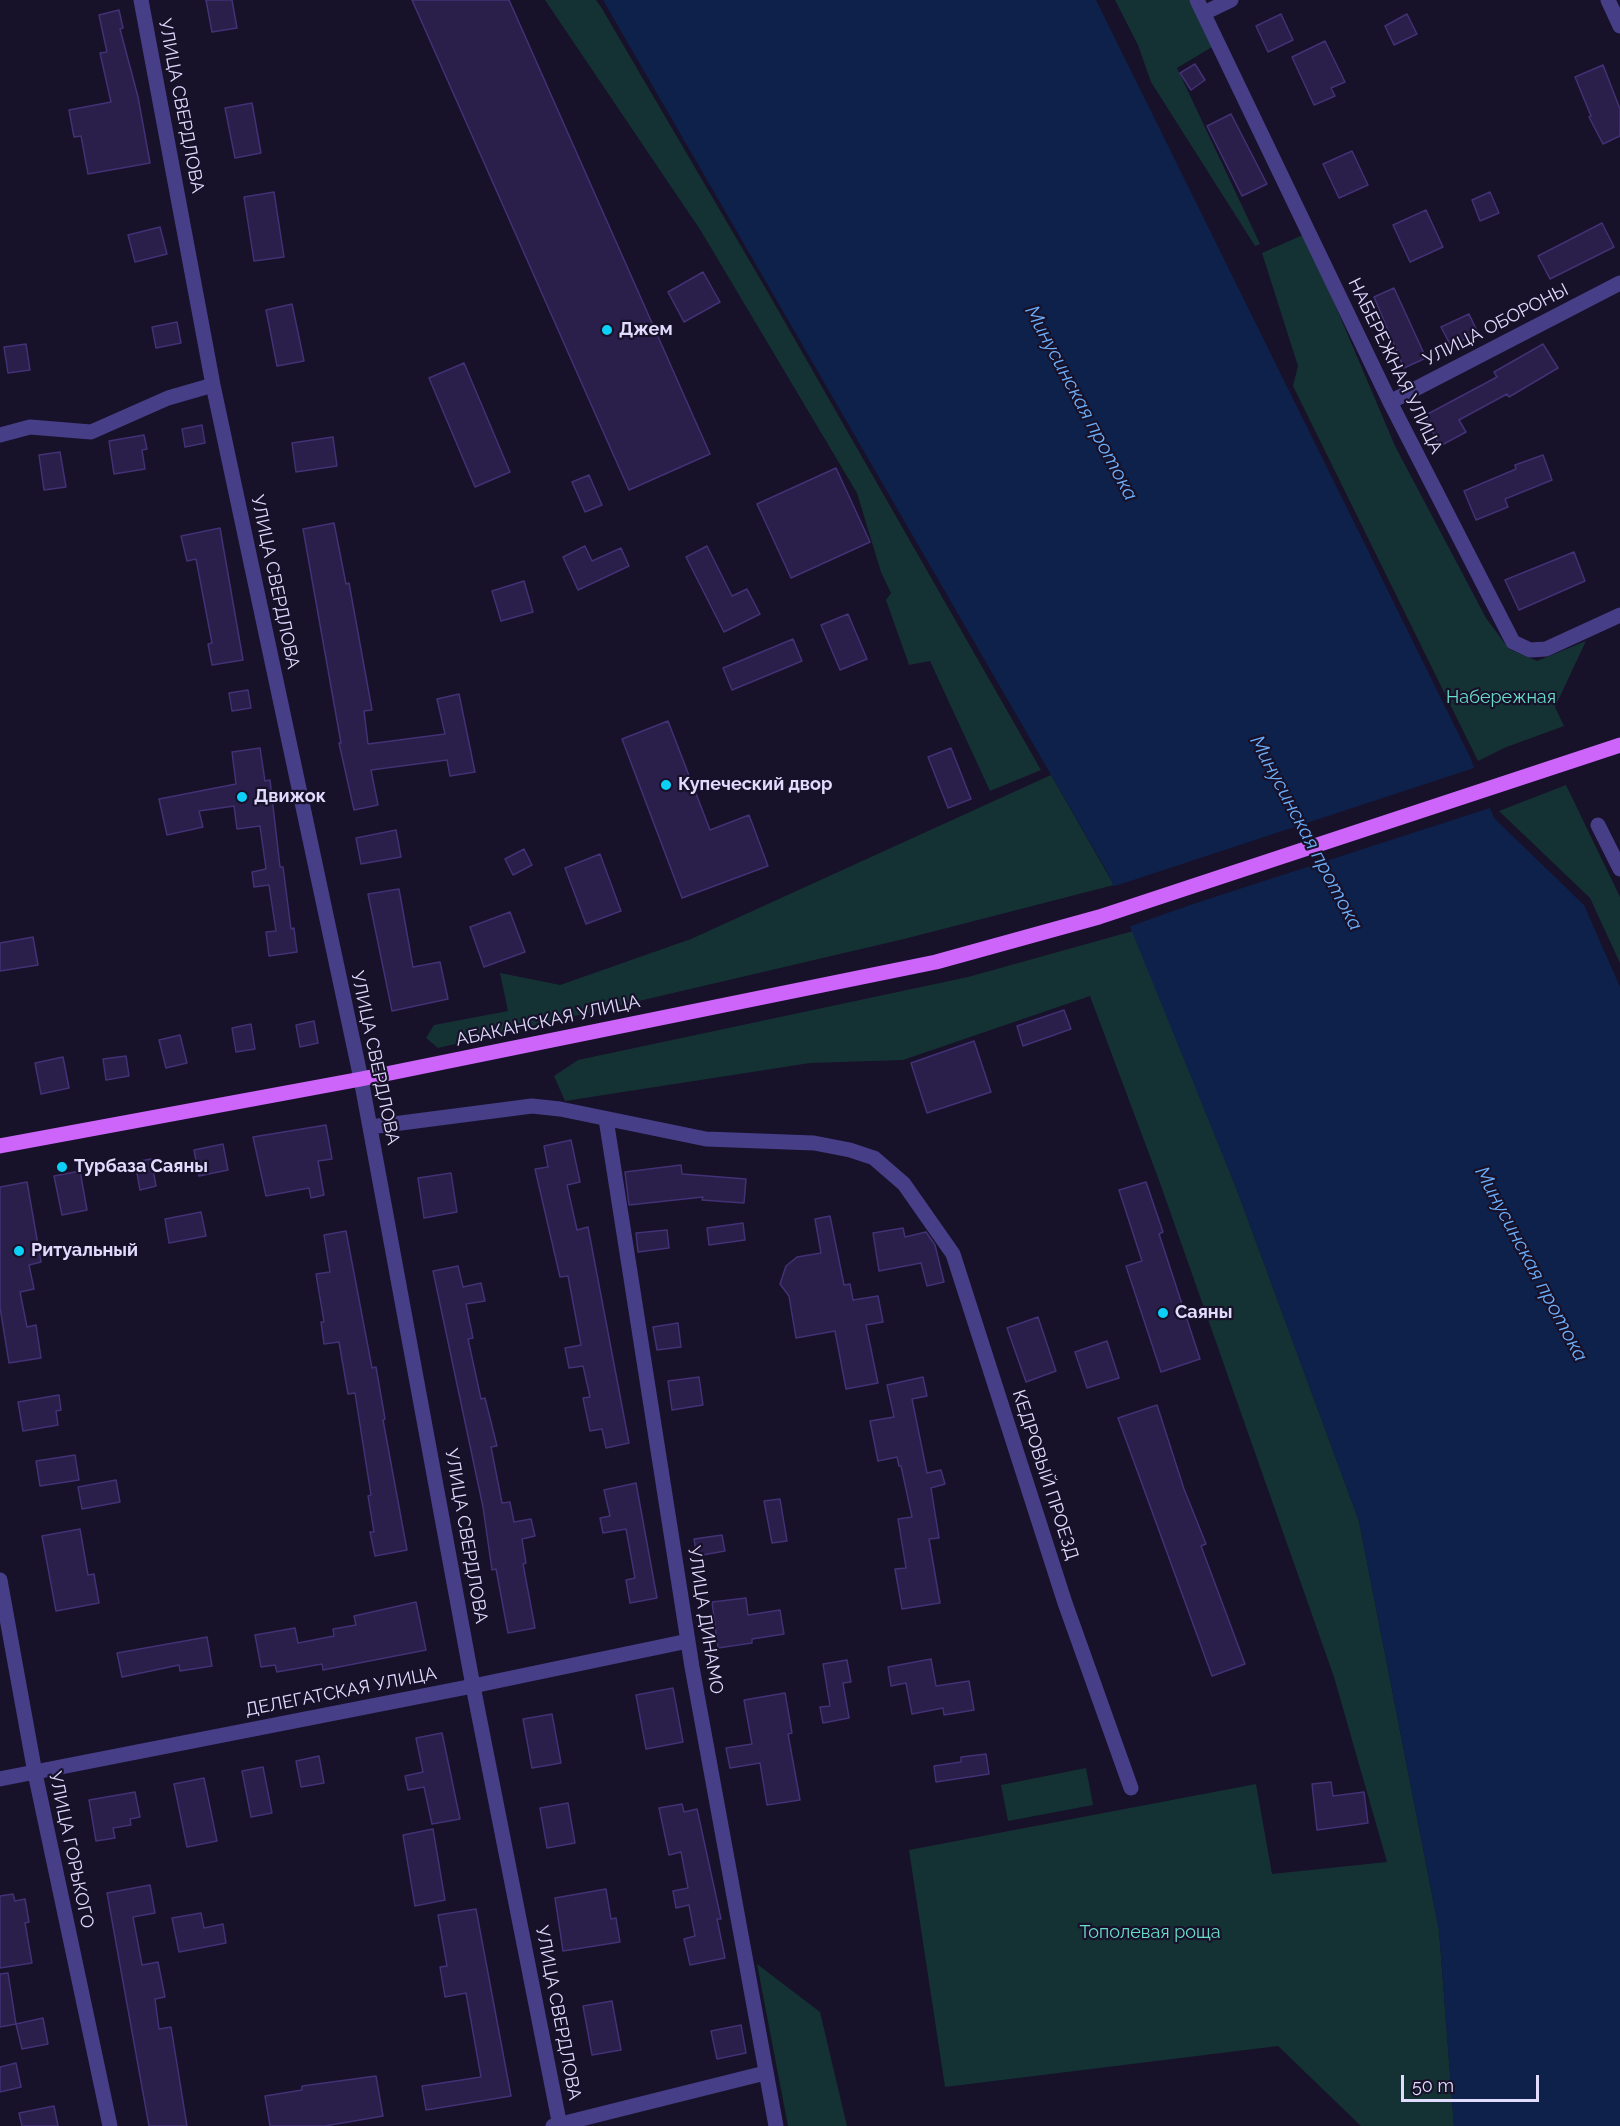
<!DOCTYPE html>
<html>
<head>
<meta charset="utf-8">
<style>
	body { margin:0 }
	#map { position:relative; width:1620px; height:2126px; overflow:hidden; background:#17112a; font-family:Raleway,sans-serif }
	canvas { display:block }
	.scale { position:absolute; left:1401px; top:2075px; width:138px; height:27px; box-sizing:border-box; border:3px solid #e1dbfe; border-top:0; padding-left:8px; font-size:18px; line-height:21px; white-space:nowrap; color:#e1dbfe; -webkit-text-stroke:4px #17112a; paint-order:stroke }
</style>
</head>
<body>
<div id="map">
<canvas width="1620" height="2126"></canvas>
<div class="scale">50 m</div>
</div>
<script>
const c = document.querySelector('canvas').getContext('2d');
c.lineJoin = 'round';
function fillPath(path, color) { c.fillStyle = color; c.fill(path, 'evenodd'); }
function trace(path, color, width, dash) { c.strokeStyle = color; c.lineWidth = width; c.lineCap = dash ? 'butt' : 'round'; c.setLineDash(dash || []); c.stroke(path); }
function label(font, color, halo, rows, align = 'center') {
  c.font = font + ' Raleway,sans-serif'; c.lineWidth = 4.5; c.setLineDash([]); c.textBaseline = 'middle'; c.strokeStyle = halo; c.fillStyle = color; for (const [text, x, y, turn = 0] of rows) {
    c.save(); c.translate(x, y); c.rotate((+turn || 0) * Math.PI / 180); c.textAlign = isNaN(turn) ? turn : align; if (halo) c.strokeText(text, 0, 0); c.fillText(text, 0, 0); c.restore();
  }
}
fillPath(new Path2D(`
	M545,0H596L601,7L766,289L1041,770L990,791L930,661L909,665L886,600L891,593L881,572L857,493L701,231Z
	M1115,0H1190L1212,47L1177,68L1260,244L1255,246L1151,82L1138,45Z
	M1305,234L1395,446L1486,618L1509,649L1537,661L1586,641L1555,707L1564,726L1504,748L1478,761L1293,386L1298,366L1262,253Z
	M1051,775L1114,885L904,939L438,1048L426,1038L434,1025L508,1011L500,973L560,985L691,939Z
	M1566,785L1620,897V963L1590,898L1499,811Z
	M1133,931L1237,1190L1359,1521L1439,1930L1454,2126H1361L1278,2046L945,2087L909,1850L1256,1784L1272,1874L1387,1862L1334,1677L1160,1183L1090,996L903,1060L810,1063L565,1101L554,1076L578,1060L968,977Z
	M1086,1768L1093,1805L1008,1821L1001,1785Z
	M757,1964L820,2012L847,2126H788Z`), '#143233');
fillPath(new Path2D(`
	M603,0H1096L1470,757L1494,818L1584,905L1620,987V2126H1454L1439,1930L1359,1521L1237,1190L1109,875Z`), '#0e214b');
fillPath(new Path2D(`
	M1477,767L1493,807L1196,903L1128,927L1112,887Z`), '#17112a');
const building = new Path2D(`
	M206,0H232L237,28L212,32Z
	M412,0H509L710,454L629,490Z
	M119,10L123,28L120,29L138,97L150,163L88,174L81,136L74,137L69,110L111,102L100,53L107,52L99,15Z
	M1281,14L1293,40L1268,52L1256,26Z
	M1407,14L1417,34L1394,45L1385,26Z
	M1325,41L1345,82L1331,88L1335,96L1314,105L1292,57Z
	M1195,64L1205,80L1191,90L1180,73Z
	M1603,65L1620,109V136L1603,144L1589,117L1591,116L1575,77Z
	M252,103L261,153L235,158L225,108Z
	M1231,114L1267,184L1242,196L1207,126Z
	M1352,151L1368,185L1339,198L1323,164Z
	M274,192L284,257L254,261L244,197Z
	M1490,192L1499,213L1480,221L1472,200Z
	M1426,210L1443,247L1410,262L1393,225Z
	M1602,223L1614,247L1550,279L1538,256Z
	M160,227L167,254L135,262L128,235Z
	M703,272L720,302L684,322L668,292Z
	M1394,288L1426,358L1404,368L1374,297Z
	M292,304L304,361L277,366L266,310Z
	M1469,314L1478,333L1451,346L1441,327Z
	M177,322L181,343L156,348L152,327Z
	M26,344L30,370L8,373L4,347Z
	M1543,344L1558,368L1509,397L1507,394L1459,420L1466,432L1440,446L1424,416L1497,377L1494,372Z
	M464,363L510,472L475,487L429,378Z
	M202,425L205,443L185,447L182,429Z
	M144,435L147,449L142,450L145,469L114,474L109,441Z
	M333,437L337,466L296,472L292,443Z
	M60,452L66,487L44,490L39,455Z
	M1543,455L1552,480L1505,499L1508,507L1476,520L1464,491L1516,469L1515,465Z
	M836,468L870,542L791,578L757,504Z
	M589,475L602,505L585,512L572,482Z
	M334,523L346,584L349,583L372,710L364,711L368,744L445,734L437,699L459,694L475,772L450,776L447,760L371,770L378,805L354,810L339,743H341L303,529Z
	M220,528L243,660L212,665L208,644L212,643L196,559L187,561L181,536Z
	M585,546L592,561L621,548L629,566L578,590L563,557Z
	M707,546L732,596L747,589L760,614L724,632L686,557Z
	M1574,552L1585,581L1519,610L1505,580Z
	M524,581L533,612L501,621L492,591Z
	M848,614L867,659L840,670L821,625Z
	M793,639L802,661L732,690L723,668Z
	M248,690L251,708L232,711L229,693Z
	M668,721L710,830L749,815L768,866L682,898L622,739Z
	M260,748L265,781L270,780L280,867H283L291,929L294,928L297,952L269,956L266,932L276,931L269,885L254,887L252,872L266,869L260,826L237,829L234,806L199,811L203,827L167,835L159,799L236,784L232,752Z
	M951,748L971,799L948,808L928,757Z
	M396,830L401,857L361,864L356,838Z
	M524,849L532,865L513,875L505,859Z
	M600,854L621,911L586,924L565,868Z
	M399,889L413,967L440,962L448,999L392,1011L368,894Z
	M510,912L525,952L484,967L470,927Z
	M33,937L38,965L0,971V943Z
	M1064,1010L1071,1029L1023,1046L1017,1026Z
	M314,1021L318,1043L300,1047L296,1025Z
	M251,1024L255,1049L236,1052L232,1028Z
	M180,1035L187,1063L166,1068L159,1040Z
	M974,1041L991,1092L927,1113L911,1063Z
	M126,1056L129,1076L106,1080L103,1059Z
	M63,1057L69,1088L41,1094L35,1063Z
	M326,1125L332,1159L318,1161L324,1195L311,1198L309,1188L266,1196L253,1137Z
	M571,1140L580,1182L567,1185L577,1230L588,1227L629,1443L606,1448L602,1429L590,1431L583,1398L590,1397L583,1366L569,1368L565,1348L581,1345L568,1276L560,1277L535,1169L548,1167L544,1146Z
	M223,1144L228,1170L199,1176L194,1150Z
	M151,1159L156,1186L140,1190L135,1162Z
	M681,1165L682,1174L746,1179L744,1203L702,1200L703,1197L629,1205L625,1172Z
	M80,1171L87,1210L62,1215L54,1176Z
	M451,1173L457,1212L424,1218L418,1178Z
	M27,1182L41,1262L29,1265L34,1289L20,1292L27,1327L36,1325L41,1358L9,1363L0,1307V1187Z
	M1146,1182L1163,1232L1159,1234L1200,1359L1161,1372L1126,1266L1142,1261L1119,1190Z
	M201,1212L206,1236L169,1243L165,1219Z
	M830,1216L844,1285L850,1284L853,1300L878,1296L883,1322L866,1325L878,1383L846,1389L835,1331L796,1338L789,1296L780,1284L786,1266L797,1257L821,1253L815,1219Z
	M743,1223L745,1240L709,1245L707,1228Z
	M903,1228L905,1237L926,1232L935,1245L944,1282L927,1286L921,1263L879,1271L873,1233Z
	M667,1230L669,1248L638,1252L636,1233Z
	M346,1231L372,1368L376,1367L385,1419L383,1420L407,1550L375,1556L370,1532H374L368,1496L371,1495L355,1393L348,1394L339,1342L324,1344L321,1322H324L316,1274L330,1272L324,1235Z
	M458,1266L463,1287L481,1283L485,1301L466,1304L473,1338L468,1339L481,1399L485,1398L497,1446L491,1447L502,1503L510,1502L514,1522L531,1519L535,1536L522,1539L526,1563L523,1564L535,1628L508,1633L496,1569L492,1570L483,1507L433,1271Z
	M1038,1317L1056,1371L1026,1382L1007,1328Z
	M678,1323L681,1347L657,1350L653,1327Z
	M1107,1341L1119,1378L1087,1388L1075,1352Z
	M699,1377L703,1405L672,1410L668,1381Z
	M923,1377L927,1396L912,1399L927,1473L941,1470L945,1484L931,1488L939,1538L929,1539L940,1603L902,1609L895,1569L906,1568L898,1519L912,1517L901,1466H899L897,1457L878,1461L870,1421L894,1417L887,1385Z
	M59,1395L61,1410L56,1411L58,1425L23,1431L18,1402Z
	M1157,1405L1184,1489L1206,1544L1201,1546L1245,1664L1212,1676L1118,1418Z
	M75,1455L79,1480L40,1486L36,1461Z
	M116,1480L120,1502L82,1509L78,1487Z
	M636,1483L657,1598L630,1603L626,1580L635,1578L626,1529L603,1533L600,1518L610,1516L604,1490Z
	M780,1499L787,1541L772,1543L764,1501Z
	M80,1529L88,1575L94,1574L99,1603L56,1611L42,1536Z
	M722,1535L725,1551L697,1556L694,1539Z
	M746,1598L748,1615L780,1610L784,1634L752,1639V1643L718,1648L712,1602Z
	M416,1602L426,1650L323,1670L322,1664L277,1672L275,1665L261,1667L255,1635L295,1628L298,1643L334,1636L333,1629L356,1625L354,1616Z
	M207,1637L212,1666L180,1671L179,1665L122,1677L117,1653Z
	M931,1659L936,1686L969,1681L974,1710L944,1715L943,1708L912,1714L906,1683L891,1686L888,1667Z
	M847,1660L851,1682L843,1683L849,1718L823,1723L820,1707L830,1706L823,1664Z
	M673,1688L683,1742L646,1749L636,1695Z
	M785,1693L792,1733L788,1734L800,1800L767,1805L760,1763L730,1768L726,1748L752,1744L744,1700Z
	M552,1714L561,1763L532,1768L523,1719Z
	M442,1733L460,1819L432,1824L424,1787L408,1790L405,1776L423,1772L416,1738Z
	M986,1754L989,1774L936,1782L934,1766L961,1762V1757Z
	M319,1756L324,1783L301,1787L296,1761Z
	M263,1767L272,1813L251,1817L242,1771Z
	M204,1778L217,1841L187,1847L174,1784Z
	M1331,1782L1333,1796L1364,1792L1368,1823L1317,1830L1312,1784Z
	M135,1792L140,1817L130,1819L131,1825L113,1828L115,1838L96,1841L89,1800Z
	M568,1803L575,1843L547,1848L540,1808Z
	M682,1804L684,1812L697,1809L721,1919H717L725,1958L690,1965L684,1939L695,1936L689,1905L676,1908L673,1891L688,1888L681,1852L669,1855L659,1808Z
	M433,1829L445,1900L415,1906L403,1835Z
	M150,1885L155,1913L133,1917L142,1965L158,1962L165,1997L155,1999L159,2029L171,2027L187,2126H149L107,1893Z
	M606,1889L611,1919L616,1918L620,1942L563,1951L555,1898Z
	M13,1894L15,1901L25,1899L29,1922L25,1923L32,1963L0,1968V1896Z
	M476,1909L511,2096L426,2110L422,2086L481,2077L466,1993L445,1997L440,1967L447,1966L438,1915Z
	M201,1913L204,1928L223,1924L226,1943L179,1952L172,1918Z
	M8,1973L16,2024L0,2027V1974Z
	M612,2001L621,2050L592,2055L583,2006Z
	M43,2018L48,2044L22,2049L16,2024Z
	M741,2025L746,2053L717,2059L711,2031Z
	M16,2063L21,2087L0,2092V2067Z
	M376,2076L383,2116L325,2126H270L265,2096L302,2090V2086Z
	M54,2106L58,2126H22L19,2113Z`);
fillPath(building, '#2a1e4a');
trace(building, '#433175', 1.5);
trace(new Path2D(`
	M141,0L213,385L361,1079L473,1686L560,2126
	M1197,0L1390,402L1513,642L1530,650L1546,649L1620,615
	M1608,0L1620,26
	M1204,13L1231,0
	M1390,402L1620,283
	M0,435L30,427L91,432L168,398L213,385
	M1598,825L1620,869
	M606,1119L692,1667L776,2126
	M370,1127L532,1106L560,1109L706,1139L814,1143L850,1150L874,1158L904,1184L953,1254L1065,1603L1131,1788
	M0,1580L35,1773L110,2126
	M0,1779L473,1686L688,1641
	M553,2126L765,2073`), '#463e87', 15);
trace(new Path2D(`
	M0,1146L361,1079L936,962L1099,917L1620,745`), '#cd65fb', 15);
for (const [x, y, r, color] of [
	[607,330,6,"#0dd0f8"],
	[666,785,6,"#0dd0f8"],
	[242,797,6,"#0dd0f8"],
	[62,1167,6,"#0dd0f8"],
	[19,1251,6,"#0dd0f8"],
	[1163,1313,6,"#0dd0f8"]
]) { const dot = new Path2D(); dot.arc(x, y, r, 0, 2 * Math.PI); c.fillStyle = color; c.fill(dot); trace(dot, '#17112a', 2); }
label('18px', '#e1dbfe', '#17112a', [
	["УЛИЦА СВЕРДЛОВА",181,106,79],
	["УЛИЦА ОБОРОНЫ",1496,325,-27],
	["НАБЕРЕЖНАЯ УЛИЦА",1395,366,64],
	["УЛИЦА СВЕРДЛОВА",275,582,78],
	["АБАКАНСКАЯ УЛИЦА",548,1021,-12],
	["УЛИЦА СВЕРДЛОВА",375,1058,78],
	["КЕДРОВЫЙ ПРОЕЗД",1045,1475,72],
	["УЛИЦА СВЕРДЛОВА",466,1536,80],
	["УЛИЦА ДИНАМО",705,1620,81],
	["ДЕЛЕГАТСКАЯ УЛИЦА",341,1692,-11],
	["УЛИЦА ГОРЬКОГО",71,1850,78],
	["УЛИЦА СВЕРДЛОВА",558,2013,79]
]);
label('bold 18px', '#e1dbfe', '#17112a', [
	["Джем",619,330],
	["Купеческий двор",678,785],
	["Движок",254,797],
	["Турбаза Саяны",74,1167],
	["Ритуальный",31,1251],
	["Саяны",1175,1313]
], 'left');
label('18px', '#67dec8', '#17112a', [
	["Набережная",1501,698],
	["Тополевая роща",1150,1933]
]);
label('italic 20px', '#6caffb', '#17112a', [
	["Минусинская протока",1081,403,62],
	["Минусинская протока",1306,833,62],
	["Минусинская протока",1531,1264,62]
]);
</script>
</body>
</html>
